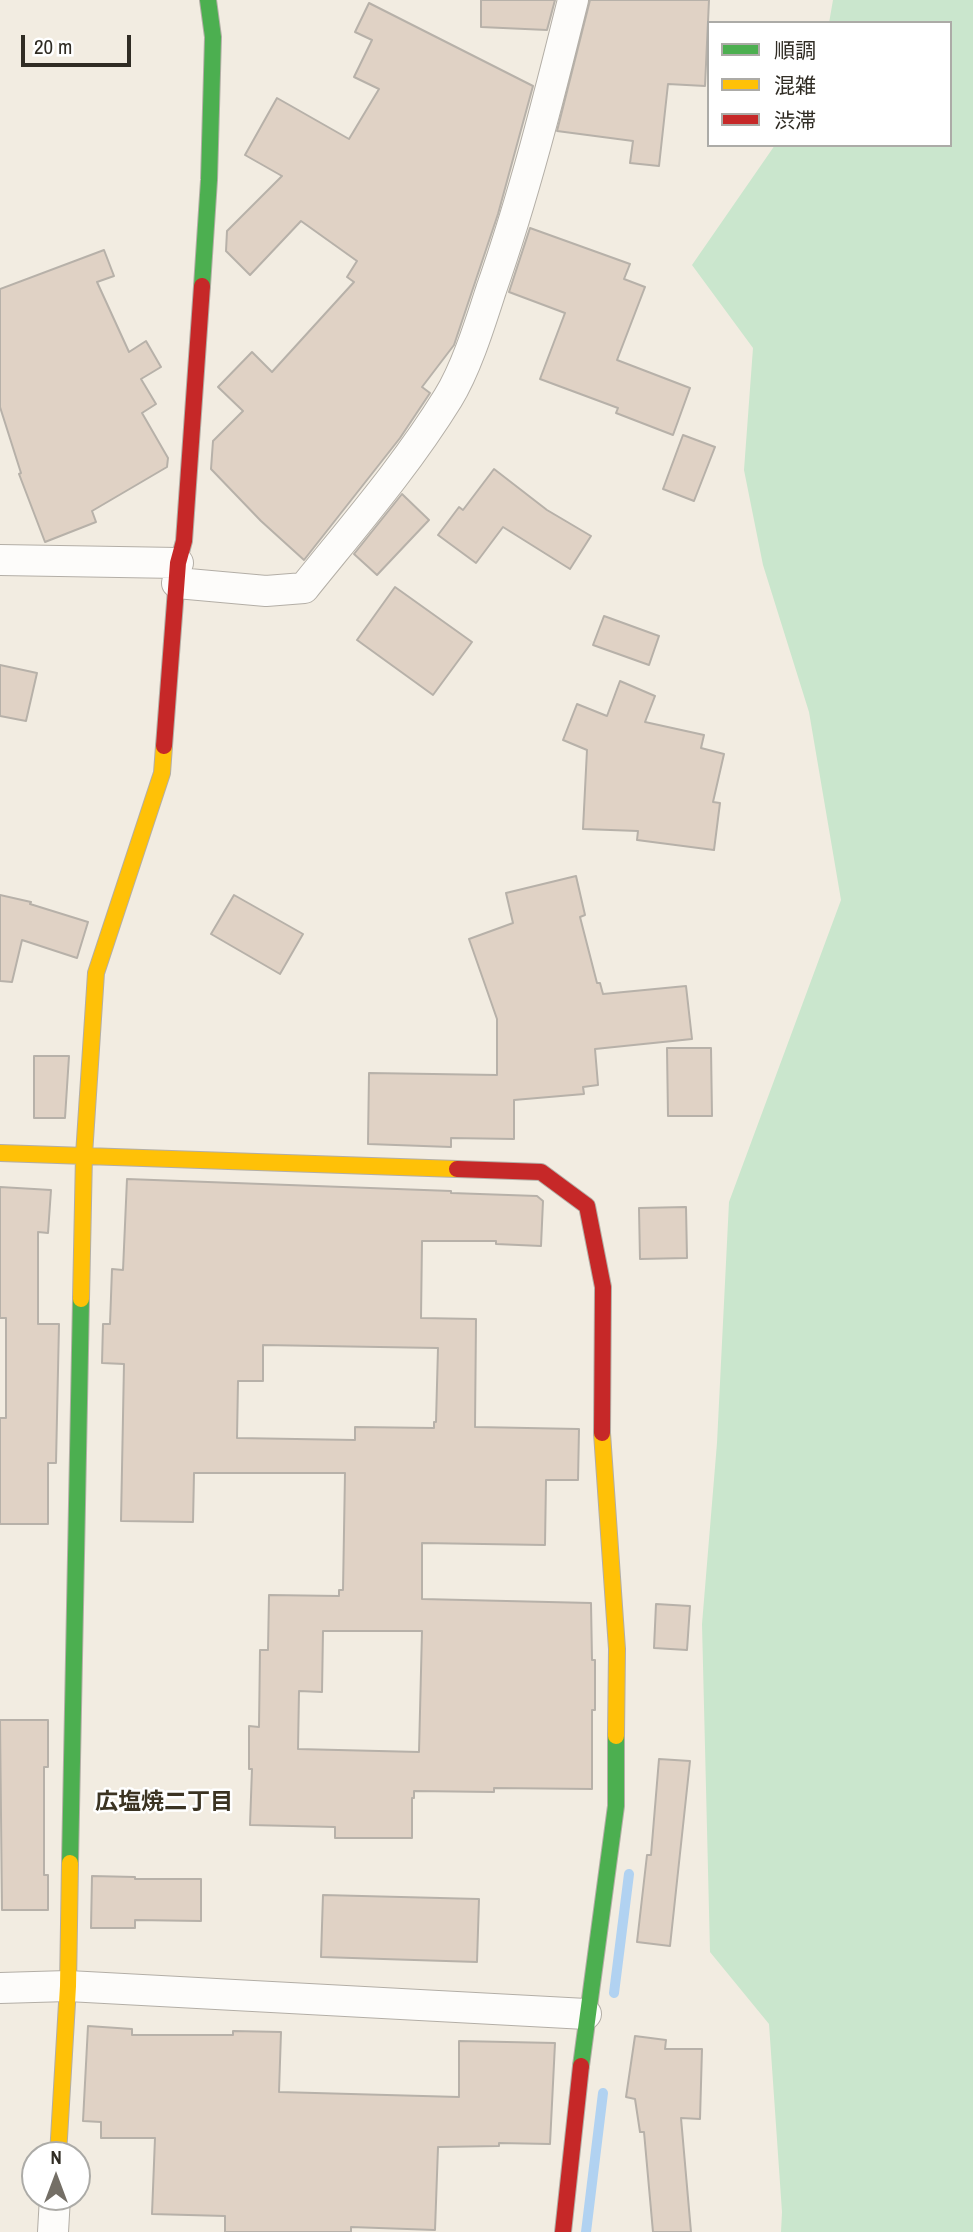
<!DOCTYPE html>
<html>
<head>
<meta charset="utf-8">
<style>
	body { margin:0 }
	#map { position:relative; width:973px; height:2232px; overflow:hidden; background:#f2ece1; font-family:"Archivo Narrow","Noto Sans JP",sans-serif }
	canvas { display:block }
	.legend { position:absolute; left:707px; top:21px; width:245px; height:126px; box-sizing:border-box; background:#fff; border:2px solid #acaba7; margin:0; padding:9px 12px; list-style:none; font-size:21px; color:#302c24 }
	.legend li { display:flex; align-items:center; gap:14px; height:35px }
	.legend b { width:35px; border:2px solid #acaba7 }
	.north { position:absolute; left:21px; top:2141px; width:70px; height:70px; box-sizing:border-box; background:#fff; border:2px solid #acaba7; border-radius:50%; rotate:0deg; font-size:19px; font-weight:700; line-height:28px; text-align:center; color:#302c24 }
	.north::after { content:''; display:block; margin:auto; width:24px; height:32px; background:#746f66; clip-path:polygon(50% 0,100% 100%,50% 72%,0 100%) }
	.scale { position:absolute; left:21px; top:35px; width:110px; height:32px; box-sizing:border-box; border:4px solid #302c24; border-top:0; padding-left:9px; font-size:21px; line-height:24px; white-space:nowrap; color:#302c24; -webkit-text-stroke:5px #fff; paint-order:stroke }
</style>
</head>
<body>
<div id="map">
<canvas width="973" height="2232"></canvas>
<ul class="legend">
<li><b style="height:9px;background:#4caf50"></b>順調</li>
<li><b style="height:9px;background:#ffc107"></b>混雑</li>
<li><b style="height:9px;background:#c62828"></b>渋滞</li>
</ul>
<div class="north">N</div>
<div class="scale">20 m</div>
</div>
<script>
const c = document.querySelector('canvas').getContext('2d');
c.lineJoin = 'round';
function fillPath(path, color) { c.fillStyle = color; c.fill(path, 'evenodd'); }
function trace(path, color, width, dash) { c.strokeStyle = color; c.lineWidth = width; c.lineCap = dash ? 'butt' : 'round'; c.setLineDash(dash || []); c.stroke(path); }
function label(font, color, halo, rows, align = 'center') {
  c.font = font + ' "Archivo Narrow","Noto Sans JP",sans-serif'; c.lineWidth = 5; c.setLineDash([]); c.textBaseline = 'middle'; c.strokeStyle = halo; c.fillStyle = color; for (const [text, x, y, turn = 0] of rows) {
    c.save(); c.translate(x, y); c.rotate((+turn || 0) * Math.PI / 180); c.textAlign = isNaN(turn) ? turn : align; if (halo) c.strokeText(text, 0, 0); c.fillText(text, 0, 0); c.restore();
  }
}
fillPath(new Path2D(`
	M833,0H973V2232H781L782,2212L769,2024L710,1952L702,1624L717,1443L729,1202L841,900L809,712L763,565L744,470L753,348L692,265L775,145H950V23H829Z`), '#cae6cd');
trace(new Path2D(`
	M614,1993L629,1874
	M586,2232L603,2093`), '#b1d2f1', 10);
const building = new Path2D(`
	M481,0H555L547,30L481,27Z
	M590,0H709L705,86L668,84L659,166L630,163L633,141L557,131Z
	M369,3L533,86L498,214L454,345L422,387L430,393L400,438L304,560L261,521L211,469L213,441L243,411L218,387L252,352L272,372L354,282L347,277L357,261L301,221L250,275L226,251L227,231L282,176L245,155L277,98L349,139L379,89L354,77L372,40L355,32Z
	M530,228L630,264L624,279L645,287L617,360L690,388L673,435L616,413L618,408L540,379L565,313L509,292Z
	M104,250L114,276L97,282L129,352L146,341L161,367L141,379L156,404L142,413L168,458L167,467L92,511L96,522L45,542L19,474L21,473L0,407V289Z
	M683,435L715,447L694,501L663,489Z
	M494,469L547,510L591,536L570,569L503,527L476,563L438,535L459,507L463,510Z
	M402,494L429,520L377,575L354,554Z
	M395,587L472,642L433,695L357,640Z
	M604,616L659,636L649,665L593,645Z
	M0,665L37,673L26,721L0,716Z
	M620,681L655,696L645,722L704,735L701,748L724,754L713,802L720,803L714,850L637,840L638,831L583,829L587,750L563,740L577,704L607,716Z
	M576,876L585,915L580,917L597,983H600L603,994L686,986L692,1039L595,1049L598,1085L583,1087L584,1094L514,1100V1139L451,1138V1147L368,1144L369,1073L497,1075V1019L469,939L513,923L506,893Z
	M0,895L31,902L30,904L88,922L77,958L22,940L12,982L0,981Z
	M234,895L303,934L280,974L211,934Z
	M667,1048H711L712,1116H668Z
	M34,1056H69L65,1118H34Z
	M127,1179L451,1191V1193L537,1196L543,1201L541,1246L496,1244V1241H422L421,1318L476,1319L475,1427L579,1429L578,1480H546L545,1545L422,1543V1599L591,1603L592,1660H595V1710H592V1789L494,1788V1792L414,1791V1798H412V1838H335V1827L250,1825L252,1769H249V1726L259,1727L260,1650H268L269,1595L339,1596V1590H343L345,1473H194L193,1522L121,1521L124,1364L102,1363L103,1324H110L112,1269L123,1270ZM263,1345L438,1348L436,1422H434V1428L355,1427V1440L237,1438L238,1381H263ZM323,1631H422L419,1752L298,1749L299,1691L322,1692Z
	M0,1187L51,1190L48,1233L38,1232V1324H59L56,1463H48V1524H0V1418H6V1318H0Z
	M686,1207L687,1258L640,1259L639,1208Z
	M656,1604L690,1606L687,1650L654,1648Z
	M0,1720H48V1767H44V1875H48V1910H2Z
	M659,1759L690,1761L670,1946L637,1942L647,1855H651Z
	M92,1876L135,1877V1879H201V1921L135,1920V1928H91Z
	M323,1895L479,1899L477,1962L321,1957Z
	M88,2026L132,2029V2035H233V2031L281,2032L279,2092L459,2097V2041L555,2043L550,2144L499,2143V2146L438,2147L435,2230L351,2227V2232H225V2216L152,2214L155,2138H101V2122L83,2121Z
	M635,2036L666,2040L665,2049H702L700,2119L681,2118L691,2232H653L644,2132H640L635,2099L626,2097Z`);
fillPath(building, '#e0d2c5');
trace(building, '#b7b1a9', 2);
const street = new Path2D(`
	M0,560L178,563
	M177,583L266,591L304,588C353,527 406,466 448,398C466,369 480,324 491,290C524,196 549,97 573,0
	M0,1988L68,1986L586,2014
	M53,2232L55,2197`);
const fast = new Path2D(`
	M202,286L209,180L213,37L208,0
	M70,1863L81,1299
	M581,2066L616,1806V1736`);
const slow = new Path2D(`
	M0,1153L457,1169
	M81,1299L84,1155L96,973L162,773L164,746
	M602,1433L617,1649L616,1736
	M58,2155L68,1986L70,1863`);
const jam = new Path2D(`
	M164,746L178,563L184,541L202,286
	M457,1169L541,1172L587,1206L603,1287L602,1433
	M563,2232L581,2066`);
trace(street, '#b3aea6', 32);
trace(fast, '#b3aea6', 18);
trace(slow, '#b3aea6', 18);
trace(jam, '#b3aea6', 18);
trace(street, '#fdfcfa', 30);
trace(fast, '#4caf50', 16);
trace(slow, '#ffc107', 16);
trace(jam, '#c62828', 16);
label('bold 23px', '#3b3322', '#fff', [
	["広塩焼二丁目",164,1803]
]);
</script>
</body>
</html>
